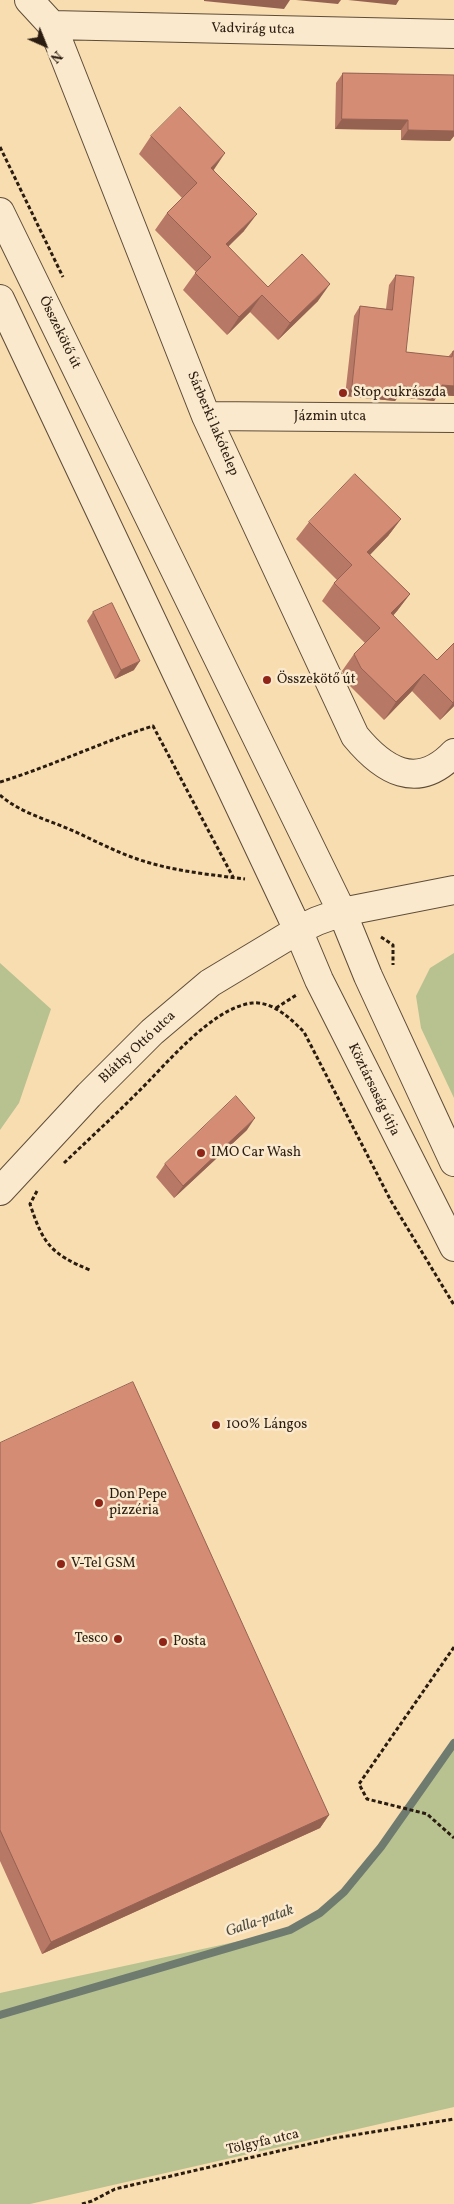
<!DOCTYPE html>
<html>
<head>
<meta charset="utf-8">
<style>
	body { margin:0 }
	#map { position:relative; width:454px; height:2204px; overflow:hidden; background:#f8ddb0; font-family:Vollkorn,serif }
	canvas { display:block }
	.north { position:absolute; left:20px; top:20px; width:50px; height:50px; -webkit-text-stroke:4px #fae9cc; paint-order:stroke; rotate:136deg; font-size:14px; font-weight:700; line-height:20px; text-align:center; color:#2a1c11 }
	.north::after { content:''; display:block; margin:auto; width:18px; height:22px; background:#2a1c11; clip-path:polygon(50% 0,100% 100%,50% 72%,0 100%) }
</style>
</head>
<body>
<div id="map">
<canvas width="454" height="2204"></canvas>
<div class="north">N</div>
</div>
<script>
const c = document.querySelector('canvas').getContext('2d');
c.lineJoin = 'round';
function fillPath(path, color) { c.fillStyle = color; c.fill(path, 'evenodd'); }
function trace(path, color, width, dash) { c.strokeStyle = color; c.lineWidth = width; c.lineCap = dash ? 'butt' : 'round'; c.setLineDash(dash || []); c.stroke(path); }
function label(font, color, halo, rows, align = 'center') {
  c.font = font + ' Vollkorn,serif'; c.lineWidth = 5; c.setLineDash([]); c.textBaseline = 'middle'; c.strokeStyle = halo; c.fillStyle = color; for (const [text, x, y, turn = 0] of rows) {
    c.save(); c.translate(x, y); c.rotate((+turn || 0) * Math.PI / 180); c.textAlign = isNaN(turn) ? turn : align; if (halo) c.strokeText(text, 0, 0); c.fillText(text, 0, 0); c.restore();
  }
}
fillPath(new Path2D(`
	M454,953V1098L421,1028L416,996L430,968Z
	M0,963L51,1009L19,1103L0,1130Z
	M454,1743V2107L30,2204H0V1993L290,1930L344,1892L381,1847Z`), '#b7c290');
trace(new Path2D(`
	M0,2015L290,1930L320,1913L344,1892L381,1847L454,1743`), '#6f7b6f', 8);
const minor = new Path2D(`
	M29,0L52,25L206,416L355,736C383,770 417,792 454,753
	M52,25L454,34
	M0,212L342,912L368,976L454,1162
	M0,299L298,930L319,980L454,1247
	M206,416L454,418
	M0,1191L89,1095L152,1032L210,983L298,930L317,921L342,912L454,890`);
trace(minor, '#5e4c39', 30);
trace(new Path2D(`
	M0,147L63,277
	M0,782C52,766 101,742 153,726L233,877
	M0,795C19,812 45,819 69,829C96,841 121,855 150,863C181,872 214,875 245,879
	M381,937L393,945V965
	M276,1008L298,994
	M64,1163C88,1140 112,1118 136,1094C165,1066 211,1008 252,1003C273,1001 291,1019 304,1032L391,1201L454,1305
	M37,1191L30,1204C43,1244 51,1254 90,1270
	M454,1647L359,1784L367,1799L427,1814L454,1838
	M82,2204L92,2201L115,2189L335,2138L454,2119`), '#2a1c11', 3, [4, 2.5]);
trace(minor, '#fae9cc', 28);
fillPath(new Path2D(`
	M343,73L454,75V136L450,141L401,140V130L335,129L336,83Z
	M151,136L214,170L244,231L228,247L268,287L318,301L278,340L250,312L227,335L183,290L196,272L155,230L167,213L182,198L139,154Z
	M396,275L406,352L448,357L453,351H454V396L438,395L434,401L398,397L395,401L345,396L354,316L360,306L386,309L389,285Z
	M401,519L388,536L370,555L410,594L397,611L393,616L437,660L454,643V706L440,720L412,691L384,720L349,685L342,671L354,654L365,643L322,601L334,583L337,580L296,539L309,522Z
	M93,612L134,670L115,679L87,621Z
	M247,1130L174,1198L156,1177L165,1164Z
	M0,1443L329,1815L320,1828L42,1954L0,1861Z`), '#b77865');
fillPath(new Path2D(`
	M204,0H290L284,9L204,1Z
	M296,0H341L338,4Z
	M348,0H399L396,5Z
	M342,119L408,120L401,130L335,129Z
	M408,130L454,131V136L450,141L401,140Z
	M225,153L213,171L211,168Z
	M257,214L244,231L213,261L226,244Z
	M330,284L318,301L278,340L290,323Z
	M262,295L250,312L227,335L239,317Z
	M442,385L454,386V396L438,395L434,401L398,397L395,401L345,396L352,386H403Z
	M401,519L388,536L355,570L367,552Z
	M410,594L397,611L378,631L391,613Z
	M140,661L134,670L115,679L121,670Z
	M424,674L412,691L384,720L396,702Z
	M454,701V706L440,720L453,703Z
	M255,1118L247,1130L174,1198L183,1186Z
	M329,1815L320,1828L42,1954L51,1942Z`), '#956252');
const building = new Path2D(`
	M343,73L454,75V131L408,130V120L342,119Z
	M180,107L225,153L211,168L257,214L226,244L268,287L302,254L330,284L290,323L262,295L239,317L195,273L211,257L167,213L197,183L151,136Z
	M396,275L414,277L406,352L452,357L453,351H454V386L442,385L441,391L403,386L402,391L352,386L360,306L392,310Z
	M355,474L401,519L367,552L410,594L391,613L437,660L454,643V701L453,703L424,674L396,702L361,668L354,654L380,628L334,583L352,565L309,522Z
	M112,603L140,661L121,670L93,612Z
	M236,1096L255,1118L183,1186L165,1164Z
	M133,1382L329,1815L51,1942L0,1830V1443Z`);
fillPath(building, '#d58c75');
trace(building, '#956252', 1);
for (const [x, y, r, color] of [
	[343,393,5,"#8f2418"],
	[267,680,5,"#8f2418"],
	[201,1153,5,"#8f2418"],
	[216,1425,5,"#8f2418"],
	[99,1503,5,"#8f2418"],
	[61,1564,5,"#8f2418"],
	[118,1639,5,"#8f2418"],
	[163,1642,5,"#8f2418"]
]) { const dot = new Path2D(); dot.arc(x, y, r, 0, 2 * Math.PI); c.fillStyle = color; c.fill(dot); trace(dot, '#fae9cc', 2); }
label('14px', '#2a1c11', '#fae9cc', [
	["Vadvirág utca",253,30,1],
	["Összekötő út",59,333,64],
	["Jázmin utca",330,417],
	["Sárberki lakótelep",212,424,67],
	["Bláthy Ottó utca",138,1048,-43],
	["Köztársaság útja",373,1090,64],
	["Tölgyfa utca",263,2143,-13]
]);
label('14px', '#2a1c11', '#fae9cc', [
	["Stop cukrászda",353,393],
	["Összekötő út",277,680],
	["IMO Car Wash",211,1153],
	["100% Lángos",226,1425],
	["Don Pepe",109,1495],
	["pizzéria",109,1511],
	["V-Tel GSM",71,1564],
	["Tesco",108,1639,"right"],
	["Posta",173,1642]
], 'left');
label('italic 15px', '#4c4c40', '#fae9cc', [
	["Galla-patak",260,1922,-19]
]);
</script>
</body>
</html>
